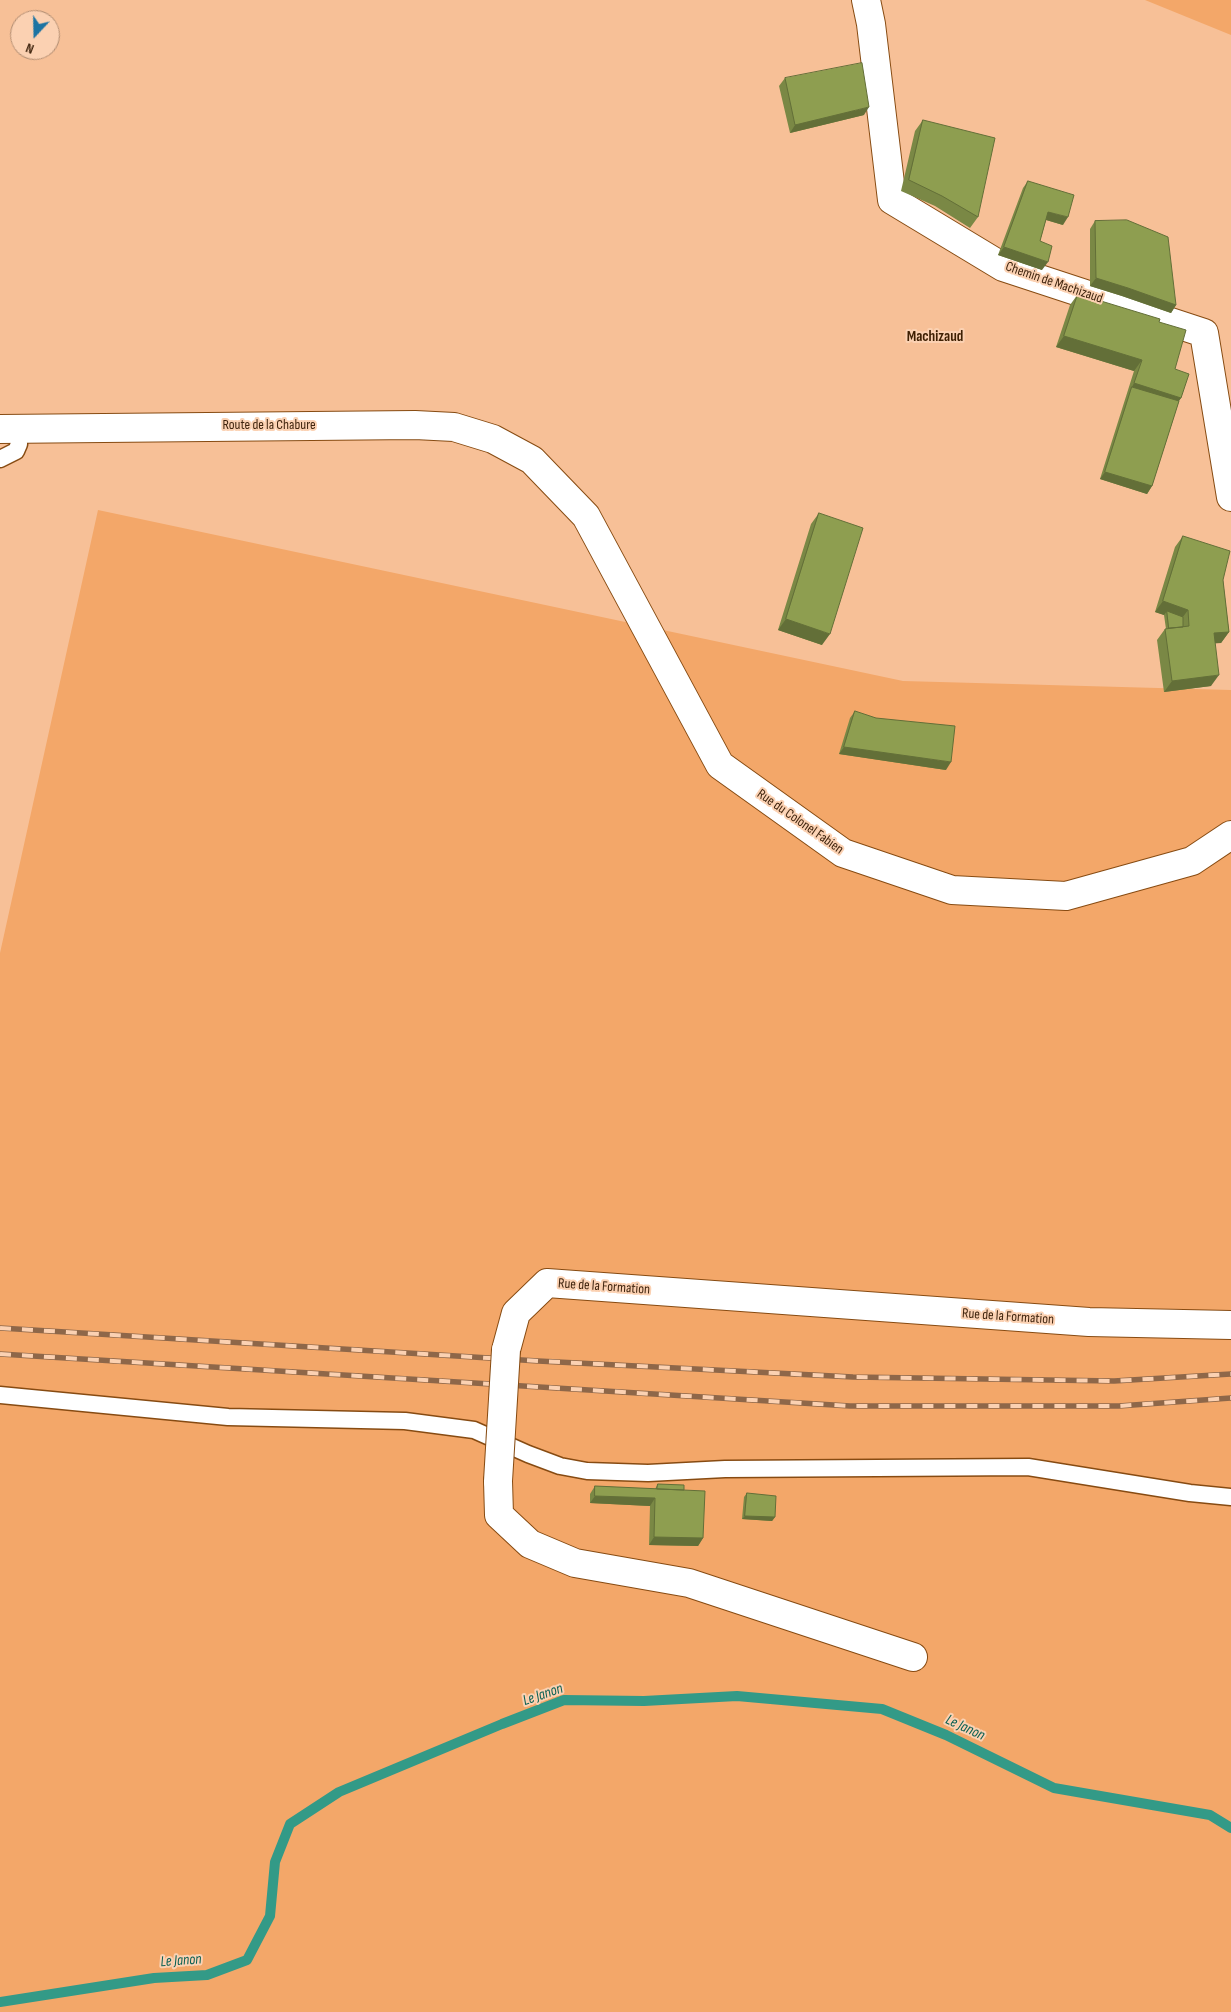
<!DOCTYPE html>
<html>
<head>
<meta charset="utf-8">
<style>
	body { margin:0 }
	#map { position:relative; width:1231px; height:2012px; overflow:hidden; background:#f7c097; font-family:"Sofia Sans Condensed",sans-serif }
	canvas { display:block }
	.north { position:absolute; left:10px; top:10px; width:50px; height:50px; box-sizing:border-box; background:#fbd1b2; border:1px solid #b08c71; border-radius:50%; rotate:201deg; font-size:14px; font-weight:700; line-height:20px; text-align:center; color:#40250f }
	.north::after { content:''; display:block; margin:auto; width:18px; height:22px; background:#1d74a3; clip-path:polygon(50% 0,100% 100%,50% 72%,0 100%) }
</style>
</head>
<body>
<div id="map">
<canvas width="1231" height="2012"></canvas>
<div class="north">N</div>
</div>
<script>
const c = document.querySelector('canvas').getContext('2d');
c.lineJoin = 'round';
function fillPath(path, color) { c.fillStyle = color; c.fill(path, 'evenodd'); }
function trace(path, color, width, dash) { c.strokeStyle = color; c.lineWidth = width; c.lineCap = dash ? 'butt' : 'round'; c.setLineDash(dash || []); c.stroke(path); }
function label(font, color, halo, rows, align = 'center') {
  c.font = font + ' "Sofia Sans Condensed",sans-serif'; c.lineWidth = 4; c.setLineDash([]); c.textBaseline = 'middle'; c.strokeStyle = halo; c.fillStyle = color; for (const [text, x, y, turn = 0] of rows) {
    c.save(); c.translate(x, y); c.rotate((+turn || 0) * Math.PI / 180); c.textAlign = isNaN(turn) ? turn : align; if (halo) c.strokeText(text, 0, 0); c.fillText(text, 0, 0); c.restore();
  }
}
fillPath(new Path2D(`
	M1145,0H1231V35Z
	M98,510L903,681L1231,690V2012H0V953Z`), '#f3a769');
trace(new Path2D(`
	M0,2002L154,1978L207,1975L247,1960L270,1916L275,1862L290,1824L339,1792L502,1724L564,1700L644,1701L737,1696L882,1709L946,1735L1054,1788L1210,1815L1231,1828`), '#339a87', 10);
const service = new Path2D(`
	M0,459L16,451L19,444L18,428
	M0,1395L228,1417L405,1421L474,1430L528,1454L560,1466L587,1471L648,1473L725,1469L1028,1467L1190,1493L1231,1497`);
const minor = new Path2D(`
	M866,0L871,24L892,200L1003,267L1204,333L1231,497
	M506,1350L516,1313L547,1283L1089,1322L1231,1325
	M498,1481L499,1515L530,1544L575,1563L689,1583L913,1657`);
const secondary = new Path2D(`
	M0,429L415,425L454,427L493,439L532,460L586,516L720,765L843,853L952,890L1066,896L1192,861L1231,835`);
trace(service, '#874b12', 19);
trace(minor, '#874b12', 30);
trace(secondary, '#874b12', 30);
trace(service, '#fff', 16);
trace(minor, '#fff', 28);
trace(secondary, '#fff', 28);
const rail = new Path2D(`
	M0,1328L538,1361L853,1377L1114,1381L1231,1374
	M0,1354L850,1406H1119L1231,1398`);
trace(rail, '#8e6749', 5.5);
trace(rail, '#fbd1b2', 4, [11]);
const minorBridge = new Path2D(`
	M498,1481L506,1350`);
trace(minorBridge, '#874b12', 30, []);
trace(minorBridge, '#fff', 28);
fillPath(new Path2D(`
	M785,78L864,115L790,133L779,86Z
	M923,120L978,217L970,228L935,206L901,191L915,131Z
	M1028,181L1063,225L1046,220L1040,241L1042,270L998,255L1023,188Z
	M1095,221L1176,305L1171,313L1122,296L1090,286V229Z
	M1078,294L1159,322L1175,369L1181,398L1179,401L1152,486L1147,494L1100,479L1134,371L1056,347L1070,305Z
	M819,513L822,645L778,630L811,524Z
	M1183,536L1223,580L1229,632L1221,643H1215L1211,686L1164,692L1157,640L1165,629H1166L1164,615L1155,612L1175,547Z
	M855,711L946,770L839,754L850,718Z
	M658,1484L684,1490L703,1538L698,1546L649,1545L650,1506L590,1503V1494L595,1486L655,1489Z
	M747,1493L775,1517L772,1521L742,1519L744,1497Z`), '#7a8845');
fillPath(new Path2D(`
	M869,107L864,115L790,133L795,125Z
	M1048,212L1068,217L1063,225L1043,219Z
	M1004,247L1048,262L1042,270L998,255Z
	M1096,278L1128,288L1176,305L1171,313L1122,296L1090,286Z
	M1064,336L1142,360L1134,371L1056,347Z
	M1134,383L1181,398L1173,409L1132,387Z
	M1105,472L1152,486L1147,494L1100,479Z
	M1163,601L1188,610L1180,621L1167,611L1164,615L1155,612Z
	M786,619L830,634L822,645L778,630Z
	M1229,632L1221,643L1206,644L1214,633Z
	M1219,675L1211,686L1164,692L1172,681Z
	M844,747L951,762L946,770L839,754Z
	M595,1496L655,1498L650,1506L590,1503Z
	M745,1516L775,1517L772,1521L742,1519Z
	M654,1537L703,1538L698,1546L649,1545Z`), '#636f38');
const building = new Path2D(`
	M862,63L869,107L795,125L785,78Z
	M923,120L995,138L978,217L942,196L909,180Z
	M1028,181L1074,195L1068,217L1048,212L1040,241L1052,246L1048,262L1004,247Z
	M1127,220L1168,237L1176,305L1128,288L1096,278L1095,221Z
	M1078,294L1160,319L1159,322L1186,330L1175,369L1189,374L1181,398L1134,383L1142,360L1064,336Z
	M1132,387L1179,401L1152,486L1105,472Z
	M819,513L863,528L830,634L786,619Z
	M1183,536L1230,551L1223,580L1229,632L1214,633L1219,675L1172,681L1165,629L1189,626L1188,610L1163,601Z
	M1167,611L1183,617V627L1169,628Z
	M855,711L876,718L955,726L951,762L844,747Z
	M658,1484L684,1485V1490L657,1489Z
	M595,1486L705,1491L703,1538L654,1537L655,1498L595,1496Z
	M747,1493L776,1496L775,1517L745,1516Z`);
fillPath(building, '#8e9e50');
trace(building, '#636f38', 1);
label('14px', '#40250f', '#fbd1b2', [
	["Chemin de Machizaud",1054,283,19],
	["Route de la Chabure",269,425],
	["Rue du Colonel Fabien",800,822,35],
	["Rue de la Formation",604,1287,4],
	["Rue de la Formation",1008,1317,4]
]);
label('bold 15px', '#3f2003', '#fbd1b2', [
	["Machizaud",935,337]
]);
label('italic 15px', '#095f52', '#fbd1b2', [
	["Le Janon",543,1695,-19],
	["Le Janon",965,1728,25],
	["Le Janon",181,1961,-4]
]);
</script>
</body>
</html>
